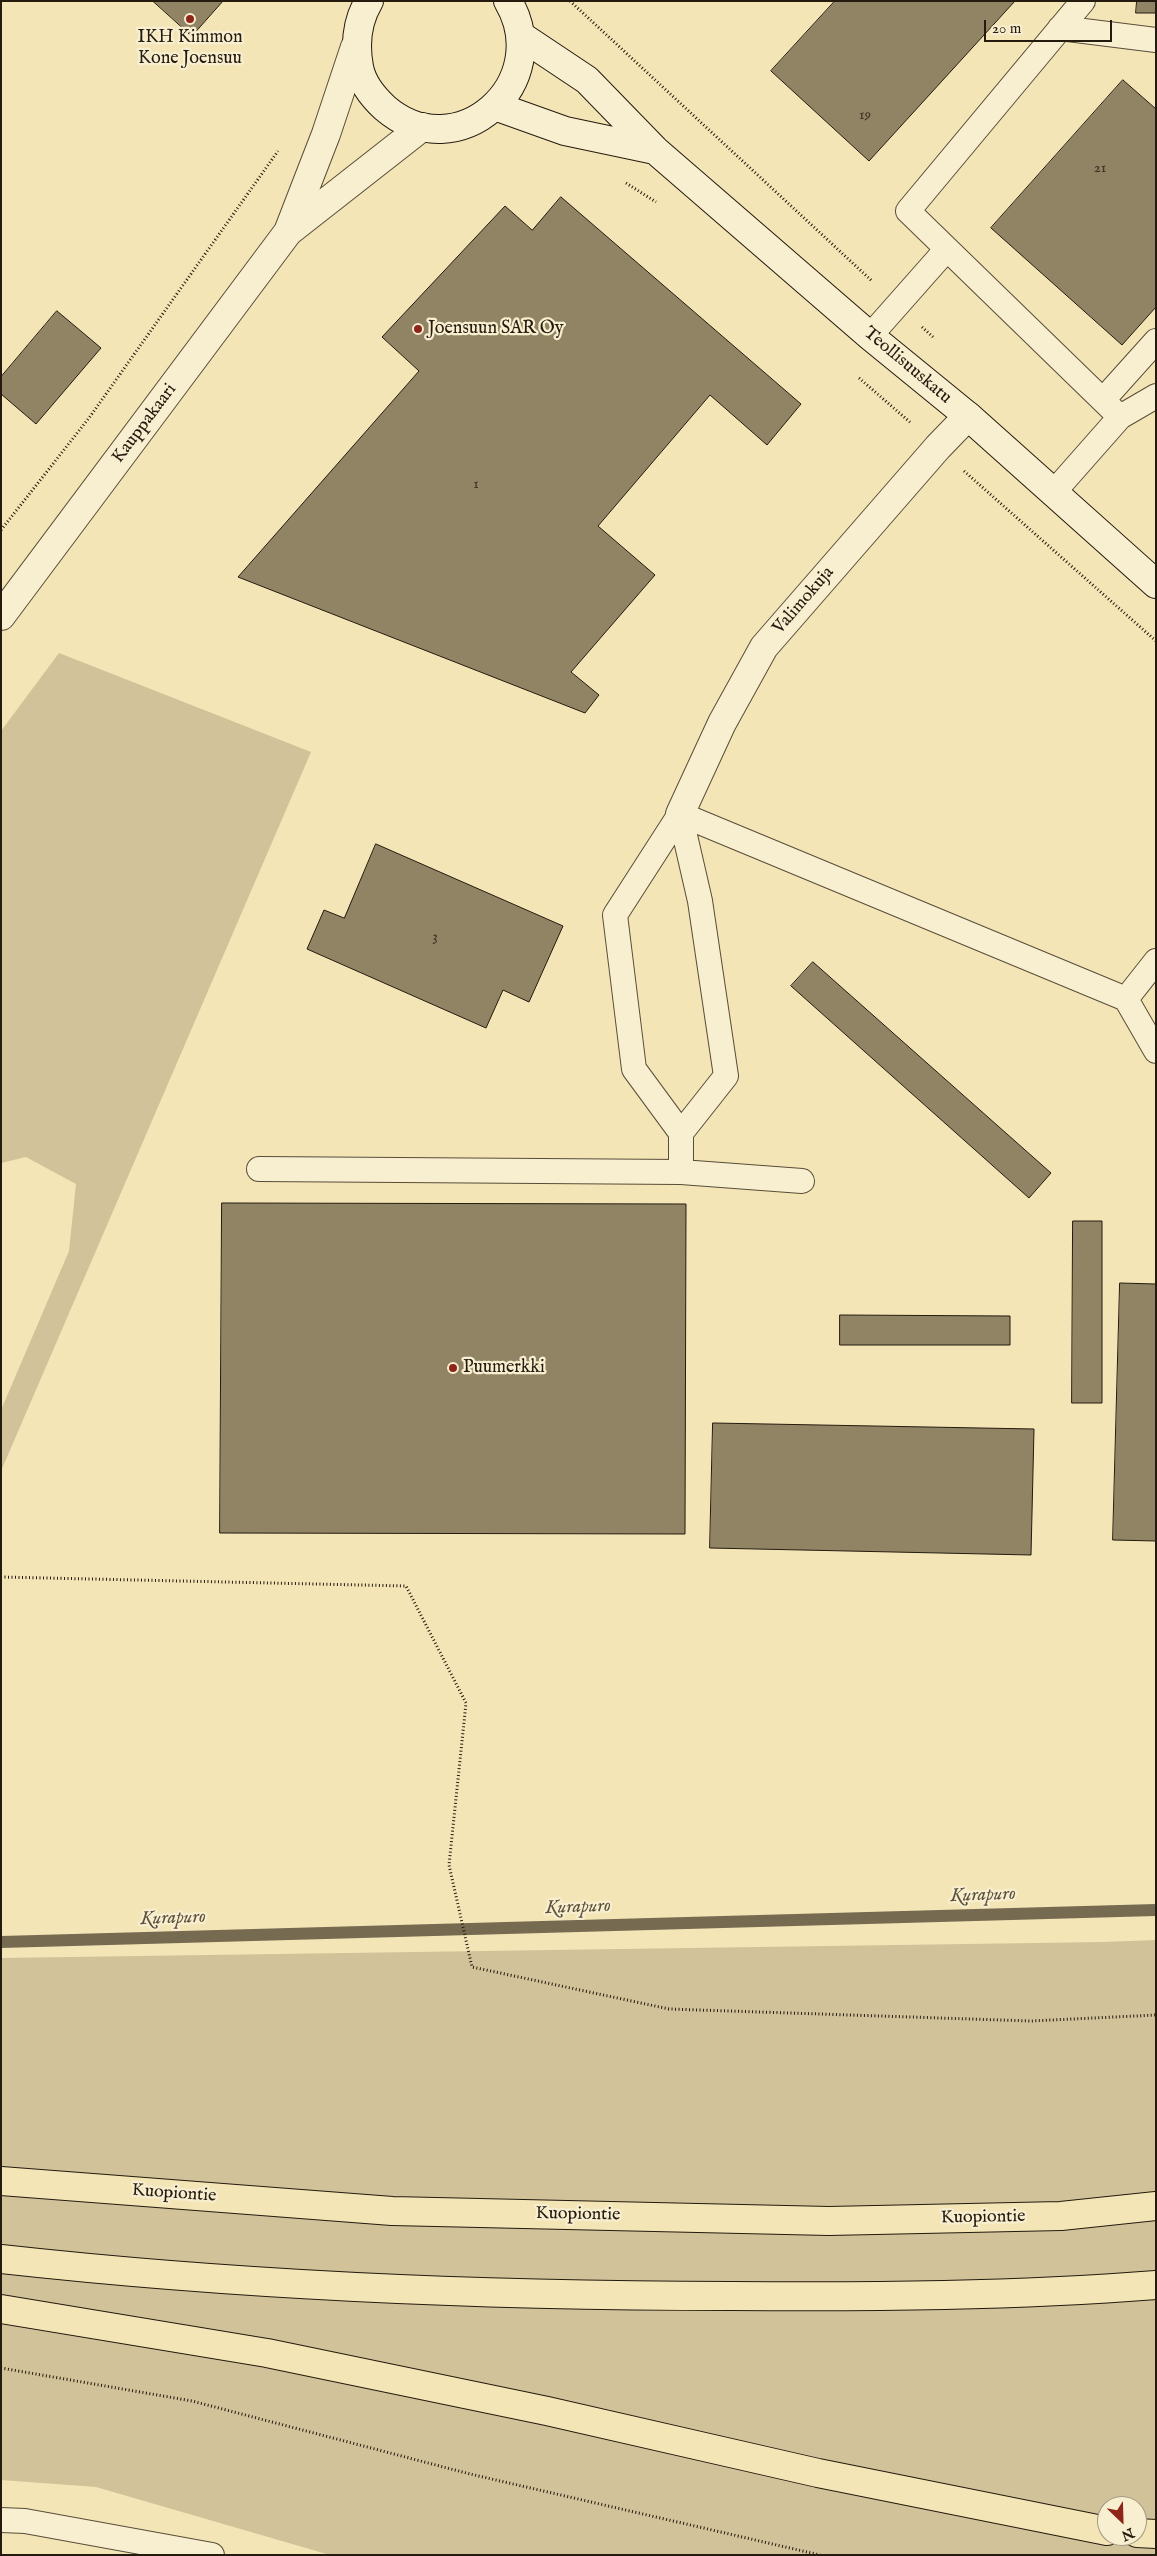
<!DOCTYPE html>
<html>
<head>
<meta charset="utf-8">
<style>
	body { margin:0 }
	#map { position:relative; width:1157px; height:2556px; overflow:hidden; background:#f4e5b6; font-family:"IM FELL English",serif }
	canvas { display:block }
	.frame { position:absolute; inset:0; border:2px solid #241a0e; pointer-events:none }
	.north { position:absolute; left:1097px; top:2496px; width:50px; height:50px; box-sizing:border-box; background:#f8eed0; border:1px solid #a39982; border-radius:50%; rotate:156deg; font-size:14px; font-weight:700; line-height:20px; text-align:center; color:#241a0e }
	.north::after { content:''; display:block; margin:auto; width:18px; height:22px; background:#8f2418; clip-path:polygon(50% 0,100% 100%,50% 72%,0 100%) }
	.scale { position:absolute; left:984px; top:20px; width:128px; height:22px; box-sizing:border-box; border:2px solid #241a0e; border-top:0; padding-left:6px; font-size:15px; line-height:18px; white-space:nowrap; color:#241a0e; -webkit-text-stroke:4px #f8eed0; paint-order:stroke }
</style>
</head>
<body>
<div id="map">
<canvas width="1157" height="2556"></canvas>
<div class="frame"></div>
<div class="north">N</div>
<div class="scale">20 m</div>
</div>
<script>
const c = document.querySelector('canvas').getContext('2d');
c.lineJoin = 'round';
function fillPath(path, color) { c.fillStyle = color; c.fill(path, 'evenodd'); }
function trace(path, color, width, dash) { c.strokeStyle = color; c.lineWidth = width; c.lineCap = dash ? 'butt' : 'round'; c.setLineDash(dash || []); c.stroke(path); }
function label(font, color, halo, rows, align = 'center') {
  c.font = font + ' "IM FELL English",serif'; c.lineWidth = 4.5; c.setLineDash([]); c.textBaseline = 'middle'; c.strokeStyle = halo; c.fillStyle = color; for (const [text, x, y, turn = 0] of rows) {
    c.save(); c.translate(x, y); c.rotate((+turn || 0) * Math.PI / 180); c.textAlign = isNaN(turn) ? turn : align; if (halo) c.strokeText(text, 0, 0); c.fillText(text, 0, 0); c.restore();
  }
}
fillPath(new Path2D(`
	M59,653L311,752L1,1471V1410L69,1251L76,1184L26,1157L1,1163V731Z
	M1156,1940V2555H330L96,2487L1,2480V1958L1103,1942ZM1107,2506H1137V2536H1107Z`), '#d1c299');
trace(new Path2D(`
	M1,1942L1156,1910`), '#766a51', 12);
const building = new Path2D(`
	M153,1H223L192,36Z
	M835,1H1015L869,161L771,71Z
	M1137,1H1156V13H1136Z
	M1123,80L1156,109V307L1122,345L991,228Z
	M561,197L801,404L767,445L710,395L598,526L655,575L571,672L599,695L585,713L238,577L419,371L382,337L505,206L532,230Z
	M57,311L101,348L36,424L1,394V377Z
	M376,844L563,926L529,1002L503,990L486,1028L307,949L324,910L344,918Z
	M813,962L1051,1173L1029,1198L791,986Z
	M222,1203L686,1204L685,1534L220,1533Z
	M1073,1221H1102V1403H1072Z
	M1120,1283L1156,1284V1541L1113,1540Z
	M840,1315L1010,1316V1345H840Z
	M713,1423L1034,1429L1031,1555L710,1548Z`);
fillPath(building, '#908465');
trace(building, '#241a0e', 1);
const lane = new Path2D(`
	M1083,1L908,211L1120,417
	M1060,28L1156,40
	M870,336L946,250
	M1103,400L1156,341
	M1053,493L1120,417L1156,396
	M680,814L1126,999
	M680,814L615,915L634,1069L681,1133V1172
	M680,814L700,901L726,1076L681,1133
	M1156,961L1126,999L1156,1051
	M259,1169L681,1172L802,1181
	M1,2520L25,2521L212,2555`);
const street = new Path2D(`
	M288,232L422,127
	M1,616L288,232L326,134L355,47
	M680,814L722,723L764,647L938,447L968,416`);
const secondary = new Path2D(`
	M369,1C357,21 355,45 359,67C362,83 373,97 385,108C457,170 556,83 508,1
	M521,36L587,80L655,150L870,336L968,416L1156,584
	M495,106L565,131L655,150`);
const highway = new Path2D(`
	M1,2181L392,2211L829,2221L1061,2216L1156,2206
	M1,2259C244,2286 488,2296 732,2296C873,2297 1015,2296 1156,2285
	M1,2309L267,2353L547,2411L818,2473L1107,2531
	M1137,2533L1156,2534`);
trace(lane, '#584d38', 26);
trace(street, '#584d38', 30);
trace(secondary, '#241a0e', 30);
trace(highway, '#241a0e', 30);
trace(new Path2D(`
	M570,1L872,281
	M626,183L656,202
	M922,327L933,337
	M859,378L911,423
	M964,471L1156,641
	M1,530L89,418L278,151
	M1,1577L406,1586L466,1703L449,1865L472,1967L669,2009L1031,2021L1156,2015
	M1,2368L192,2401L470,2474L820,2555`), '#241a0e', 3, [1, 2.5]);
trace(lane, '#f8eed0', 24);
trace(street, '#f8eed0', 28);
trace(secondary, '#f8eed0', 28);
trace(highway, '#f4e5b6', 28);
for (const [x, y, r, color] of [
	[190,19,5,"#8f2418"],
	[418,329,5,"#8f2418"],
	[453,1368,5,"#8f2418"]
]) { const dot = new Path2D(); dot.arc(x, y, r, 0, 2 * Math.PI); c.fillStyle = color; c.fill(dot); trace(dot, '#f8eed0', 2); }
label('15px', '#3f3424', null, [
	["19",865,116],
	["21",1100,169],
	["1",476,485],
	["3",435,938]
]);
label('18px', '#241a0e', '#f8eed0', [
	["IKH Kimmon",190,38,"center"],
	["Kone Joensuu",190,59,"center"],
	["Joensuun SAR Oy",428,329],
	["Puumerkki",463,1368]
], 'left');
label('18px', '#241a0e', '#f8eed0', [
	["Teollisuuskatu",907,366,40],
	["Kauppakaari",145,424,-53],
	["Valimokuja",804,601,-49],
	["Kuopiontie",174,2194,4],
	["Kuopiontie",578,2215,1],
	["Kuopiontie",983,2218,-1]
]);
label('italic 19px', '#5b503a', '#f8eed0', [
	["Kurapuro",983,1896,-2],
	["Kurapuro",578,1908,-2],
	["Kurapuro",173,1919,-2]
]);
</script>
</body>
</html>
